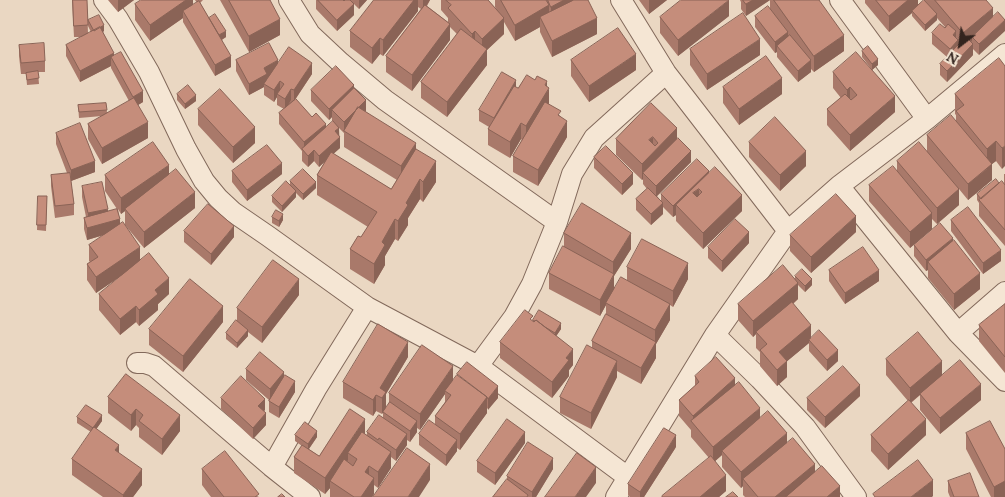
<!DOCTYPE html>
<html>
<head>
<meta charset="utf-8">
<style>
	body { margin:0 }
	#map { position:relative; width:1005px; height:497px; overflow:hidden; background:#ead7c2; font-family:Lora,serif }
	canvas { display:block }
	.north { position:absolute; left:935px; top:20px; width:50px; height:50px; -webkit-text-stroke:4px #f2e3d1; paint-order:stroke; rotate:210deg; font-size:14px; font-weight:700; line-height:20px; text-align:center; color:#33241e }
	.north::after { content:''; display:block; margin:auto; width:18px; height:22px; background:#33241e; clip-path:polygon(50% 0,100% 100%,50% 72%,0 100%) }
</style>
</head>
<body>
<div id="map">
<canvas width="1005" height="497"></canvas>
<div class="north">N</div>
</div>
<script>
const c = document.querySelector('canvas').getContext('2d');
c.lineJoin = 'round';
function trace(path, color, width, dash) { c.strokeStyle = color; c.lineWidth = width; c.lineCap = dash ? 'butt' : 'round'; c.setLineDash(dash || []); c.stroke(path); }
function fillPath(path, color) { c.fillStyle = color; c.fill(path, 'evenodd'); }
const street = new Path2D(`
	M104,0L118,19L149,72L186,149L204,181L218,198L233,212L268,236L367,307L478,366L629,478
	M289,0L310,34L341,63L385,100L557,222
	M621,0L666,73L788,231
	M840,0L927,119
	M839,186L958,333L1005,381
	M958,333L1005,292
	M715,335L760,379L805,427L856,497
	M137,363H145L154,366L272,467L310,497
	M478,366L514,317L532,284L557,222L572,174L594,138L666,73
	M272,467L316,389L367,307
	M616,497L715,335L788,231L839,186L927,119L1005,54`);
trace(street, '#82695b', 22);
trace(street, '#f5e6d4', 20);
fillPath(new Path2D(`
	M72,0H87L88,34L91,32L88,26V20L104,31L103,32L114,56L143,102L138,105L148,138L102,164L88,139V124L102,116L79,118L78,105L106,103L107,113L129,101L111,68V66L80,82L66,56V45L82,37H74Z
	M108,0H134L118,12Z
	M193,0V5L197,3L195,0H203L200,3L209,18L226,37L222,40L231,67L215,76L183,22V18L150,41L135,20V4Z
	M220,0H270L280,35L249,52Z
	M316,0H367L359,9L354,4V15L337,31L316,9Z
	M374,0H430L427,6L448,22V18L441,10V0H488L497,10L495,7V0H588L597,34L552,57L540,32V27L515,41L504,22V34L487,50V65L447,117L421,98V82L457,34L450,27V40L412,91L386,72V56L421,9L418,7V11L383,56L380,54L372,64L350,47V31Z
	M639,0H667L649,14Z
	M740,0H819L844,51L814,72L811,69V72L798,82L777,57V52L775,53L755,27V16L770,9V0L746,16L741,9V2Z
	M865,0H918V5L925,0H986L979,55L973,49V55L947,82L940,75V64L947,57L932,44V33L945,27L937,18V20L925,31L912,16V13L889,32L865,3Z
	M729,16L678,56L660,33V17Z
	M19,45L45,61V72H38L39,84L27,85L26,74H21L19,56Z
	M690,49L760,55L707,90L690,65Z
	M862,51L878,65L872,70L862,57Z
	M236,60L278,64L312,74L295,100L312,117L326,128L333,122L332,121V117L329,120L311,101V90L354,88L365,111L416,149L436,182L423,202L420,199L408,218V225L398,241L395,239L385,256V265L374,284L350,269V249L361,237L368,227L317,195V175L325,161L319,167L314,161L308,167L302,161V151L279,124V113L284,109L277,105V97L274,102L264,95V87L249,95L236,71ZM339,128L344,133V147L397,180L391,189L333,154L340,148Z
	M571,60L636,70L589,102L571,76Z
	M1005,66L1002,169L996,161L992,164V180L968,200L959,189V205L937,224L932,219V229L910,248L869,201V185L897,170V161L927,151V135L956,120V115L955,114V94Z
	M833,72L895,112L850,151L827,125V109L841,98L833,88Z
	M547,86L549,104L561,117L567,137L538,186L513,172V156L522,140L521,139L510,158L488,145V129L489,127L479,121V110L518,88Z
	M723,87L782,94L739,125L723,103Z
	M177,94L196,101L185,109L177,100Z
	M651,103L677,139L691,162L657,196L661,201V194L709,173L742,211L703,249L676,221V215L673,217L663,207V214L651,225L636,210V199L647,189L643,184V179L642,180L616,155V139Z
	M198,109L255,143L233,163L198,125Z
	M56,133L95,172L71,181L74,204V215L55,218L51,186V175L67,173L56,144Z
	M749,142L806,166L780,191L749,157Z
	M594,157L633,184L622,195L594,168Z
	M232,171L282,174L247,201L232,182Z
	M1004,174H1005V246L979,216V203L977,200V194L999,183L1004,184Z
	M105,175L169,176L195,208L144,248L125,225V211L121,214L118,209L120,223L140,260L169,294L158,304V310L139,326L136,322L120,335L99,310V294L124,274L96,293L87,280V264L90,262L89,261V245L104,235L87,240L84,229V218L86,217L82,197V186L108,211L117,209L105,191Z
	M290,181L316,188L303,200L296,193V197L282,212L272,202V196L290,186Z
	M38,196H47L46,231L37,230Z
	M272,217L283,220L279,227L272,223Z
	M951,220L1001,261L983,274L951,231Z
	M184,231L234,237L211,265L184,242Z
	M856,232L811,273L790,251V235Z
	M564,233L631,249L614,276V288L627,280V267L688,279L673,307L670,305V320L656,344V358L641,384L617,371V377L591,429L560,413V397L592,348V341L606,314V305L600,316L549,289V273L564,246Z
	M953,242L980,289L954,310L928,278V270L926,271L914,256V245Z
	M749,243L722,272L708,258V247Z
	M829,270L879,281L845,304L829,281Z
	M795,276L812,285L805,292L798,285V299L793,304L811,338L838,361L827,371L809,351V343L787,361V377L777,386L760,366V352L756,348V334L753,337L738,320V304L795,278Z
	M299,295L262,343L248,332V336L237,348L226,339V333L237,321V308Z
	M1005,304V373L979,341V325Z
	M533,320L561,329L556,336L573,365L569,370V376L552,398L500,358V342Z
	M223,322L183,372L149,345V329Z
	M408,357L386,394V408L389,403V393L453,380L498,398L487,409V413L460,450L457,448V451L446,466L419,445V434L435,424V416L445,402V394L420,430L417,428V432L410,442L407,440V445L396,461L391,457V468L378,488L374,485V494L372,497H330V488L325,494L294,473V457L302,446L295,441V435L317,437L309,449L319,456L365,434L367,435V432L383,418V412L382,414L376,411L373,416L343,398V382Z
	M886,359L942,375L981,400L940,434L920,410V395L911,403L926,435L888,470L871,451V435L908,401L886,375Z
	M246,369L284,376L295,392L279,418L269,412V400L246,380Z
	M126,374L180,431L162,455L139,437V428L136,425L131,431L108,413V397Z
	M695,376L735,385L760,418L815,471L840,497H745L743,495V486L741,488L722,467V455L715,461L726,491L719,497H662L709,458L691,437V430L679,416V400L695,386Z
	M860,396L825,428L807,410V398Z
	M221,398L265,410L264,411L266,425L253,439L221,409Z
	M77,417L102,421L96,429L119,453L142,485L133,497H103L72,475V459L91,432L77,423Z
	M966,433L1005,449V497H991L966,449Z
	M525,443L495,485L477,472V461Z
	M676,447L644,497H630L628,495V484Z
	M202,469L259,497H211L202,485Z
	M553,469L536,497H493L507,480V476Z
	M948,481L979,497H950L948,492Z`), '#a9796a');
fillPath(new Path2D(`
	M118,0H134L118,12Z
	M186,0H193V11H183V18L150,41V25Z
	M359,0H367L359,9Z
	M414,0H418V11L383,56V40Z
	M423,0H430L423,11Z
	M564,0H585L551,18V7Z
	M649,0H667L649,14Z
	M729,0V16L678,56V40Z
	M744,0H770L746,16V4Z
	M908,0H918V7L912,11V13L889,32V16Z
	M354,4V15L337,31V20Z
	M549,5V21L540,17V27L515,41V25Z
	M993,8V24L972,37V41L963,49V33Z
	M937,14V20L925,31V25Z
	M504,18V34L487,50V65L447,117V102L482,54V39Z
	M597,18V34L552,57V41Z
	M280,19V35L249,52V36Z
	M1005,20V31L979,55V44Z
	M450,24V40L412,91V75Z
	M104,25V31L94,37V31Z
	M226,31V37L219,41V35Z
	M475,31V47L472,50V34Z
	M956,31V42L958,40V51L950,60V49L953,35Z
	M788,32V43L777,46V52L775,53V42Z
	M844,35V51L814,72V56Z
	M380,38V54L372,64V48Z
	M760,39V55L707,90V74Z
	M973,44V55L947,82V71Z
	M114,53V63L111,57V66L80,82V71Z
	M636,54V70L589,102V86Z
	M231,56V67L215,76V65Z
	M878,59V65L872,70V64Z
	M278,60V72L267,78V85L264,84V87L249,95V84L264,68Z
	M811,60V72L798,82V71Z
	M312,63V74L294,101V90Z
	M782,78V94L739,125V109Z
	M516,80V91L494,130V118Z
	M280,81V92L277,94V97L274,102V90Z
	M547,81V92L549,88V104L526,142V126Z
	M354,85V96L332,110V117L329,120V109Z
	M850,87V103L847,105V90Z
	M291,89V100L285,110V99Z
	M143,91V102L133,108V97Z
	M196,95V101L185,109V104Z
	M895,96V112L850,151V135Z
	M366,100V111L345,131H344V133V122Z
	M567,121V137L538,186V170Z
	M148,122V138L102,164V148Z
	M521,123V139L510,158V142Z
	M326,124V135L304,152V142Z
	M255,127V143L233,163V147Z
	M339,128V138L340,137V148L319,167V156L335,131Z
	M677,128V144L643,173V179L642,180V164Z
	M653,137V153L649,140Z
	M996,141V161L992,164V180L968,200V184L987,169V149Z
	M416,143V159L401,182V166Z
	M1005,146V166L1002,169V148Z
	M314,150V161L308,167V156Z
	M691,151V162L656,197V186Z
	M806,151V166L780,191V175Z
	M95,161V172L71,181V170Z
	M436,161V182L423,202V182Z
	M282,163V174L247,201V190Z
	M169,165V181L125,209V211L121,214V198Z
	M709,171V182L699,189V205H676V215L673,217V206Z
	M633,173V184L622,195V184Z
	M420,179V199L408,218V225L398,241V221L406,203Z
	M316,182V188L303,200V194Z
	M959,189V205L937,224V208Z
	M296,191V197L282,212V206Z
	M195,192V208L144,248V232Z
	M742,195V211L703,249V233Z
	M663,203V214L651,225V214Z
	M108,209V220L88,225V213Z
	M932,213V229L910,248V232Z
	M283,214V220L279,227V221Z
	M856,216V232L811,273V257Z
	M120,219V230L87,240V228Z
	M395,219V239L385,256V265L374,284V264L382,242Z
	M234,226V237L211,265V254Z
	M749,232V243L722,272V261Z
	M631,233V249L614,276V290L606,303V305L600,316V300L613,277V262Z
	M953,238V249L928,262V270L926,271V260Z
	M140,247V263L96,293V277Z
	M1001,250V261L983,274V263Z
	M688,263V279L673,307V291Z
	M879,270V281L845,304V293Z
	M980,273V289L954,310V294Z
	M169,278V294L158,304V310L139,326V310L155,290Z
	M299,279V295L262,343V327Z
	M812,279V285L805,292V286Z
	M798,283V299L758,333L756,332V334L753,337V321Z
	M670,304V320L656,344V358L641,384V368L655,343V330Z
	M136,306V322L120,335V319Z
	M223,306V322L183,372V356Z
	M561,323V329L555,338V333Z
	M811,325V341L809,340V343L779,368V352Z
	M248,330V336L237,348V343Z
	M408,342V357L386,394V408L382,414V398L380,388Z
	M573,349V365L569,370V376L552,398V382L566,358Z
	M838,350V361L827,371V360Z
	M617,361V377L591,429V413Z
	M787,361V377L777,386V370Z
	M942,361V377L910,403V388Z
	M453,366V382L445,391V394L420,430V414Z
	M284,372V383L270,400V389Z
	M735,378V394L693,423V416Z
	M295,381V392L279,418V407Z
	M981,384V400L940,434V418Z
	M860,385V396L825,428V417Z
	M498,386V398L488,410V399Z
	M376,395V411L373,416V400Z
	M487,397V413L460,450V434Z
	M265,399V410L258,417V406Z
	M760,408V424L722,451V455L713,463V447Z
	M136,409V425L131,431V415Z
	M266,413V425L253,439V428Z
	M102,415V421L93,434V428Z
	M180,415V431L162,455V439Z
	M365,419V435L348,453V460L333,483L330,481V488L325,494V478Z
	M926,419V435L888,470V454Z
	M417,421V432L410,442V431Z
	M317,431V437L308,450V444Z
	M525,432V443L495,485V473Z
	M787,433V449L743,479V486L741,488V472Z
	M407,434V445L396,461V450Z
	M676,435V447L644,497H640V492Z
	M457,440V451L446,466V455Z
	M119,445V461L115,450Z
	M391,452V468L378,488V472Z
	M553,458V469L536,497H532V492Z
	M430,464V480L419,497H408Z
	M815,464V480L795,497H775Z
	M369,466V482L365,472Z
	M596,467V483L586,497H575Z
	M142,469V485L133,497H123V495Z
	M726,475V491L719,497H700Z
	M374,478V494L372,497H361Z
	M933,480V496L932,497H911Z
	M1005,481V497H994V487Z
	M840,486V497H827Z`), '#8a6356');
const building = new Path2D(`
	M73,0H87L88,25L74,26Z
	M141,0H186L150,25L135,4Z
	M229,0H270L280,19L249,36Z
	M318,0H343L344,1L345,0H350L354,4L337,20Z
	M374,0H414L383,40L380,38L372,48L350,31Z
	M446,0H488L504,18L482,39L475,31L472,34L448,8L451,5Z
	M501,0H546L549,5L515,25Z
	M548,0H564L551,7Z
	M574,0H588L597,18L552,41L540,17Z
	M681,0H729L678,40L660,17Z
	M743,0H753L746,4Z
	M774,0H819L844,35L814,56Z
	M876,0H908L889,16Z
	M924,0L937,14L925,25L912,11Z
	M935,0H986L993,8L963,33Z
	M199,1L231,56L215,65L183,11Z
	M425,5L450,24L412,75L386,56Z
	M768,6L788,32L775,42L755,16Z
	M998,12L1005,20L979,44L972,37Z
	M743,13L760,39L707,74L690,49Z
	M215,14L226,31L219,35L209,18Z
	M99,15L104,25L94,31L88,20Z
	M940,24L945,28L948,24L956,31L953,35L958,40L950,49L932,33Z
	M100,27L114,53L80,71L66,45Z
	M618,28L636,54L589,86L571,60Z
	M461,29L487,49L447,102L421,82Z
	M790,35L811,60L798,71L777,46Z
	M966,37L973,44L947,71L940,64Z
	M44,43L45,61L21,63L19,45Z
	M269,43L278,60L264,68L267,74L249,84L236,60Z
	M868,46L878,59L872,64L862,51Z
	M289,47L312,63L294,90L291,89L285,99L277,94L284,84L280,81L274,90L264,84Z
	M121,52L143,91L133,97L111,57Z
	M856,52L895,96L850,135L827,109L845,94L851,100L857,95L850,87L847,90L833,72Z
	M766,56L782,78L739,109L723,87Z
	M999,58L1005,66V146L1002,148L996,141L987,149L956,111L964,105L955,94Z
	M336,66L354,85L329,109L311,90Z
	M38,71L39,78L27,80L26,73Z
	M502,72L516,80L494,118L479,110Z
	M527,75L535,80L537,76L547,81L545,85L549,88L526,126L521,123L510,142L488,129L514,86L518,88Z
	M188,85L196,95L185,104L177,94Z
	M354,88L366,100L344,122L332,110Z
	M220,89L255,127L233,147L198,109Z
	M134,98L148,122L102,148L88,124Z
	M296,99L312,117L316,113L326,124L304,142L279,113Z
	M545,102L561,111L558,115L567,121L538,170L513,156Z
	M106,103L107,110L79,112L78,105Z
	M651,103L677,128L642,164L616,139ZM653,137L658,143L655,146L649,140Z
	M358,107L416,143L401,166L344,131Z
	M951,115L992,164L968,184L927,135Z
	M775,117L806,151L780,175L749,142Z
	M333,121L339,128L335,131L340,137L319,156L314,150L308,156L302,149Z
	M80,123L95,161L71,170L56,133Z
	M678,138L691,151L656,186L643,173Z
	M153,142L169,165L121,198L105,175Z
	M919,142L959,189L937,208L897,161Z
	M267,145L282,163L247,190L232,171Z
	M606,146L633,173L622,184L594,157Z
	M416,149L436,161L423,182L420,179L406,203L408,205L398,221L395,219L382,242L385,245L374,264L350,249L358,236L361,237L377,212L317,175L331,152L391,189Z
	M697,159L709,171L673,206L661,194Z
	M893,166L932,213L910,232L869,185Z
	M715,167L742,195L703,233L676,205ZM699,189L702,192L697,197L693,193Z
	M176,169L195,192L144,232L125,209Z
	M303,169L316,182L303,194L290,181Z
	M70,173L74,204L55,206L51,175Z
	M996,179L999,183L981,199L977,194Z
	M286,181L296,191L282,206L272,196Z
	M1002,181L1005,185V230L979,200Z
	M102,182L108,209L88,213L82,186Z
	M648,188L663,203L651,214L636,199Z
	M836,194L856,216L811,257L790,235Z
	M38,196H47L46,225H37Z
	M582,203L631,233L613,262L564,233Z
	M208,204L234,226L211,254L184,231Z
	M968,207L1001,250L983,263L951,220Z
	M117,209L120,219L87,228L84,218Z
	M276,210L283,214L279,221L272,217Z
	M735,219L749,232L722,261L708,247Z
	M123,222L140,247L96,277L87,264L98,257L89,245Z
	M940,223L953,238L926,260L914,245Z
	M642,239L688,263L673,291L627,267Z
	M954,240L980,273L954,294L928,262Z
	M563,246L614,274L600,300L549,273Z
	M863,247L879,270L845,293L829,270Z
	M149,253L169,278L155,290L158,294L139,310L136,306L120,319L99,294Z
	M273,260L299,279L262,327L237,308Z
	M783,265L798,283L753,321L738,304Z
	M802,269L812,279L805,286L795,276Z
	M621,277L670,304L655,330L606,303Z
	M190,279L223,306L183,356L149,329Z
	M792,302L811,325L779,352L787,361L777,370L760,350L767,344L756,332Z
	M1005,304V357L979,325Z
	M525,310L533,316L530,319L534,322L536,320L573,349L566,358L569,360L552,382L500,342Z
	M539,310L561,323L555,333L545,327L536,320L535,321L533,320Z
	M606,314L656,342L641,368L592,341Z
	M236,320L248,330L237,343L226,333Z
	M378,324L408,342L380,388L386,392L382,398L376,395L373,400L343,382Z
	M819,330L838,350L827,360L809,340Z
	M918,332L942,361L910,388L886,359Z
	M422,345L453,366L420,414L389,393Z
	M587,345L617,361L591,413L560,397Z
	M260,352L284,372L270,389L246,369Z
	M716,357L735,378L693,416L679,400L699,382L695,376Z
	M960,360L981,384L940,418L920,394Z
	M467,362L498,386L488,399L487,397L457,374Z
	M843,366L860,385L825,417L807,398Z
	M126,374L180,415L162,439L139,421L143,415L136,409L131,415L108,397Z
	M285,375L295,381L279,407L269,401Z
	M457,375L487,397L460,434L435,416L451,395L445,391Z
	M241,376L265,399L258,406L266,413L253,428L221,398Z
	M739,382L760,408L713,447L691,421Z
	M909,400L926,419L888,454L871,435Z
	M390,402L417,421L410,431L383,412Z
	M86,405L102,415L93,428L77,417Z
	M350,409L365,419L325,478L294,457L302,445L319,456Z
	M768,411L787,433L741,472L722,451Z
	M379,415L407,434L396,450L379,438L378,440L367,432Z
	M507,419L525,432L495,473L477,461Z
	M429,420L457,440L446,455L419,434Z
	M990,421L1005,449V481L994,487L966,433Z
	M305,422L317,431L308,444L295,435Z
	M94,427L119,445L115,450L142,469L123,495L72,459Z
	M664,428L676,435L640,492L628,484Z
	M362,432L391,452L378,472L369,466L365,472L374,478L361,497H354L330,481L344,459L353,466L357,459L348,453Z
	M793,438L815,464L775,497H758L743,479Z
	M528,442L553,458L532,492L507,476Z
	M407,448L430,464L408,497H373Z
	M225,451L259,494L255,497H224L202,469Z
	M577,453L596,467L575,497H545Z
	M711,456L726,475L700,497H662V496Z
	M918,460L933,480L911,497H875L873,494Z
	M822,466L840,486L827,497H786Z
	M970,473L979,497H954L948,481Z
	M507,479L528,495L527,497H493Z
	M733,492L738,497H726Z
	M282,494L285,497H278Z`);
fillPath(building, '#c58d7b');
trace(building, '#8a6356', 1);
</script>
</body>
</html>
